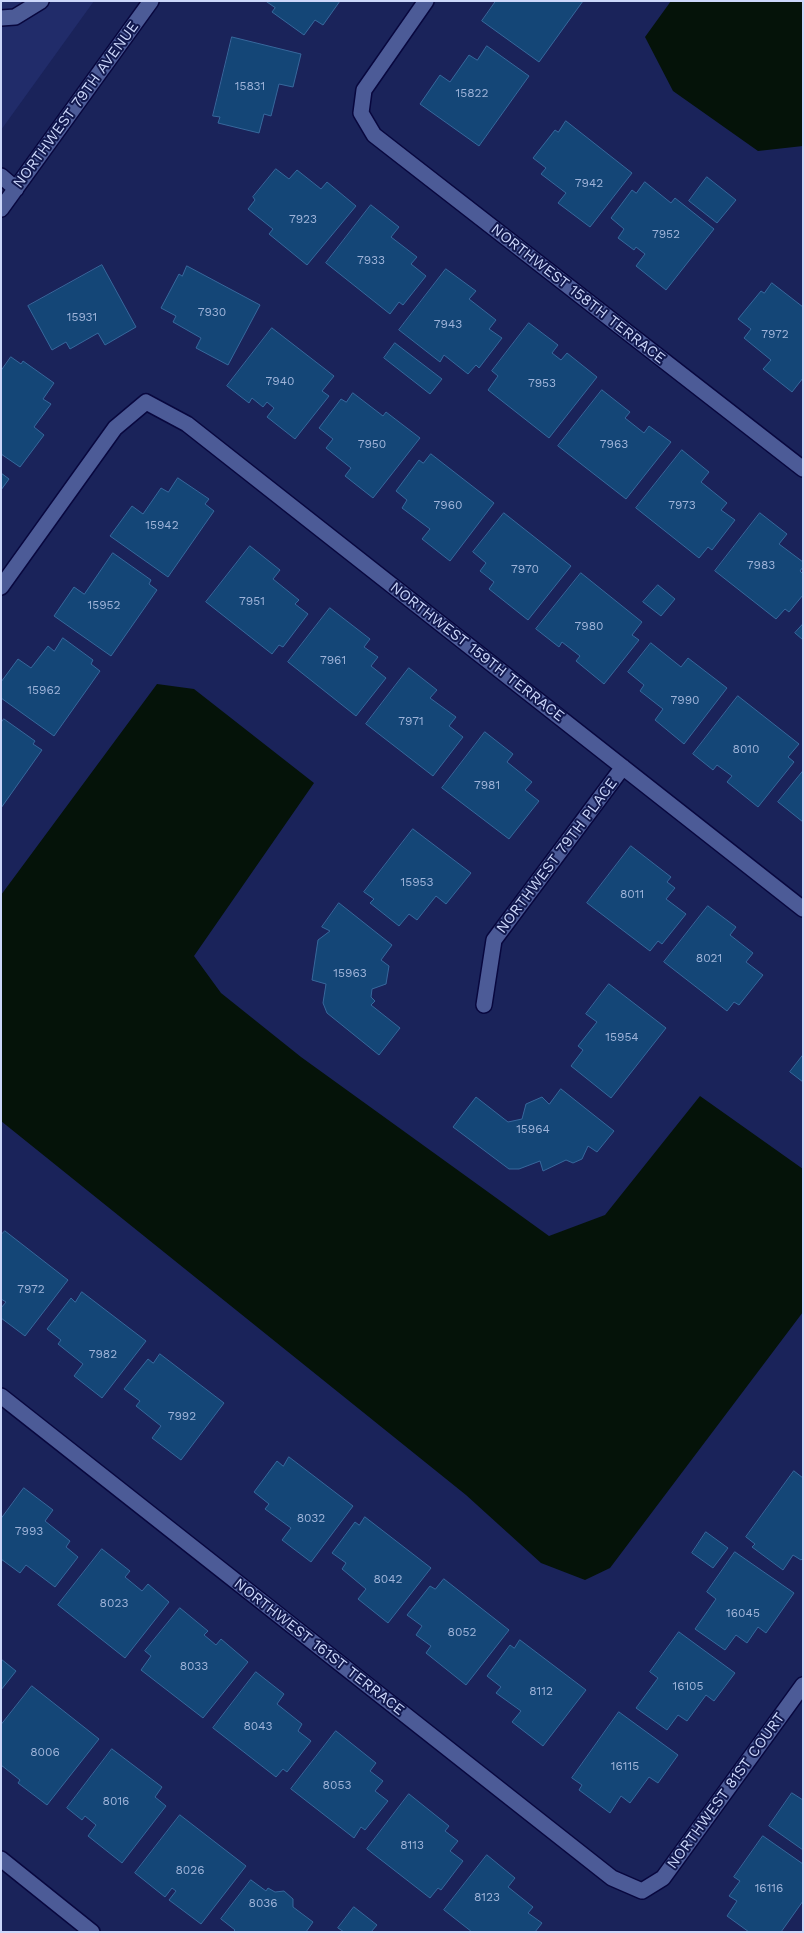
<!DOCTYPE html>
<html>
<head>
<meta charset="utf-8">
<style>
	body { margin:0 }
	#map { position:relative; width:804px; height:1933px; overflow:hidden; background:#1a235a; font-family:"Work Sans",sans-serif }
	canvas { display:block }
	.frame { position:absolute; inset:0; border:2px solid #ccd7fa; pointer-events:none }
</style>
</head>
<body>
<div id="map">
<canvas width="804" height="1933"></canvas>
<div class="frame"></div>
</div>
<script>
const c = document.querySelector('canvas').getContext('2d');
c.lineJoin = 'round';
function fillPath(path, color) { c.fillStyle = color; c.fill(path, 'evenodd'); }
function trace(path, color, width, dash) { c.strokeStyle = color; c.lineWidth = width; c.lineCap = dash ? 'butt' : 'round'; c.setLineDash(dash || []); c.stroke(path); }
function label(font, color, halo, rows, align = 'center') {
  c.font = font + ' "Work Sans",sans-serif'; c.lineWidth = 4; c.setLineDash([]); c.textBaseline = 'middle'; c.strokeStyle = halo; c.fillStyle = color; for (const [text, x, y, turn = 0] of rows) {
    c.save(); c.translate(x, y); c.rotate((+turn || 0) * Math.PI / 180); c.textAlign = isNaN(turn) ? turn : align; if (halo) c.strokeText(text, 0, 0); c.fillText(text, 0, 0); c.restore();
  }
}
fillPath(new Path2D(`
	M1,1H94L1,130Z`), '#212c6a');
fillPath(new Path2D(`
	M671,1H803V146L758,151L673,91L645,37Z
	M157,684L194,689L314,783L194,956L221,993L301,1057L549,1236L605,1215L700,1096L803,1169V1312L610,1568L585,1580L541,1563L466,1495L1,1121V895Z`), '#051309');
const building = new Path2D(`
	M266,1H340L323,25L315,20L304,35L272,12L275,8Z
	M496,1H583L539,62L482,21Z
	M232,37L301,54L293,87L279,84L271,116L264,114L259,133L218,123L220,117L213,116Z
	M487,46L529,76L479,146L420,104L440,75L450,82L469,55L477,60Z
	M566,121L632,173L590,227L558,203L566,193L541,174L546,168L533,158L555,130L558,132Z
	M276,169L289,179L297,170L321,189L327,182L356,206L307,265L269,234L273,229L248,209L255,200L253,197Z
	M707,177L736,200L717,223L689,201Z
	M645,182L671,203L675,198L714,229L666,290L636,266L645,254L636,247L634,250L618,238L624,229L611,218L632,190L636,193Z
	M371,205L399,227L391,237L417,257L411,264L426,276L403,305L399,302L390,314L326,263Z
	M102,265L136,327L105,345L98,333L70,349L66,342L52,350L28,306Z
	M187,266L260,305L228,365L196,348L201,338L173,322L176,316L161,308L179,274L182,276Z
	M446,269L476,291L469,299L496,320L489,329L502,338L479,368L476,365L468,374L444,355L440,362L399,330Z
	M772,283L803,307V378L792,392L763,369L771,360L744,338L751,329L738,319L761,291L764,293Z
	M529,323L558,345L552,353L561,360L567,353L597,377L549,438L488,390L498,376L492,371Z
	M272,328L334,376L322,391L329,396L295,439L267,417L274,408L267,402L263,407L252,398L249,403L227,386Z
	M395,343L442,379L430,394L384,358Z
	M11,357L21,364L23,361L54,383L43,399L51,404L34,427L44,435L20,467L1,454V371Z
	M602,390L630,412L625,418L644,433L649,426L671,442L626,499L558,446Z
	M353,393L383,416L386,412L420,438L373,498L345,476L351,468L326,448L333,439L319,428L341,399L346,402Z
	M682,450L709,472L701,482L727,503L721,510L735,520L712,550L708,547L699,558L636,508Z
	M431,454L494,503L450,561L422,539L430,529L402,508L407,500L396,491L419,460L423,463Z
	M1,473L9,479L1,490Z
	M178,478L209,499L205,504L214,511L168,577L110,536L132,506L143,514L161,488L168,492Z
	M504,513L571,566L528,620L489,589L494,582L480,571L486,563L473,552Z
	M760,513L787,534L779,544L803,562V567L800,571L803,574V595L789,612L785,609L776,619L715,571Z
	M250,546L280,570L273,579L299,600L295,604L308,614L283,647L279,645L272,654L206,602Z
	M113,553L151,580L149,584L157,590L111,656L54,616L74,587L84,594Z
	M581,573L642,622L632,635L639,640L604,684L576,661L580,656L562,642L559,647L536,629Z
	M658,585L675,599L661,616L643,602Z
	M330,608L370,639L364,647L378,657L371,666L386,678L356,716L288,662Z
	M803,624V640L795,633Z
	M63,638L93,660L91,664L100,671L54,736L1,698V682L18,659L31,668L48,646L54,651Z
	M651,643L681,667L688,658L727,688L684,744L655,720L663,709L640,691L644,685L628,672Z
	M409,668L437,690L430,698L456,717L449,726L463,737L433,776L366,724Z
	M738,696L799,744L788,757L794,762L758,807L727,782L732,776L717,765L713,770L693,754Z
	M4,719L35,741L33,744L42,750L1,808V723Z
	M485,732L513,754L507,762L532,782L525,790L539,801L509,839L442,788Z
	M803,771V822L778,802Z
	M413,829L471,873L446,904L436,896L417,920L409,914L399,926L370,903L374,899L364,892Z
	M631,846L671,877L667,882L675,888L666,899L686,914L662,944L658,941L650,951L587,903Z
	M339,903L392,945L381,960L389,966L386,984L372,989L371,997L375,1001L371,1005L400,1028L379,1055L327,1013L323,1003L326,984L312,980L318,940L330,931L322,927Z
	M708,906L736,927L730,935L753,953L746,962L763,975L739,1005L734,1002L727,1011L664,962Z
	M609,984L666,1028L611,1098L571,1066L583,1050L578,1046L597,1022L586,1014Z
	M803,1055V1082L790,1072Z
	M561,1089L614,1131L597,1152L588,1146L582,1159L573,1163L566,1160L543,1171L540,1161L519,1169H509L453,1127L476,1097L508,1122L522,1119L526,1104L542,1097L549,1104Z
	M5,1231L68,1280L25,1336L1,1318V1308L6,1302L1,1299V1235Z
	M82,1292L146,1341L102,1398L74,1376L83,1364L58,1344L61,1340L47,1329L71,1298L75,1302Z
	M160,1354L224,1403L181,1460L152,1438L161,1426L136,1406L140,1401L124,1389L148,1359L153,1363Z
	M289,1457L353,1506L311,1562L282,1540L291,1528L265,1509L269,1504L254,1492L277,1461L283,1466Z
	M794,1471L803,1478V1558L801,1560L793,1555L783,1570L752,1547L755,1544L746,1537Z
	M24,1488L53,1510L45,1521L70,1541L66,1547L78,1557L55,1587L26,1565L20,1573L1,1559V1519Z
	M365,1517L431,1568L388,1623L358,1599L366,1589L342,1569L346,1563L332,1553L355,1522L359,1525Z
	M706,1532L728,1548L713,1568L692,1553Z
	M102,1549L130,1571L125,1577L142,1591L148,1584L169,1602L125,1658L58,1605Z
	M735,1552L794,1593L766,1633L758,1627L747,1643L736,1635L725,1650L695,1629L716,1599L707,1592Z
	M444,1579L509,1630L466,1685L426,1653L431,1646L416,1635L422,1626L407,1615L430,1586L435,1589Z
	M180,1608L208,1631L204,1635L216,1645L221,1639L248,1662L203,1718L141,1670L151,1656L145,1651Z
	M679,1632L735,1673L714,1701L706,1695L687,1721L678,1715L667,1730L636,1708L658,1678L650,1672Z
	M520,1640L586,1690L543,1746L512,1722L521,1711L496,1693L501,1687L487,1676L510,1645L514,1648Z
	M1,1659L16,1671L1,1690Z
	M256,1672L284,1694L277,1704L302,1724L298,1731L311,1741L287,1772L283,1769L276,1777L213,1728Z
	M32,1686L99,1739L47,1805L18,1783L20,1780L1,1765V1725Z
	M619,1712L678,1755L658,1783L649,1777L630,1803L621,1796L610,1813L579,1790L582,1785L572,1778Z
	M336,1731L376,1763L370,1771L383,1781L375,1791L388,1801L365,1830L361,1827L354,1838L291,1789Z
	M112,1749L162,1787L155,1797L166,1806L122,1863L88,1836L96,1825L85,1816L82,1820L67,1808Z
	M792,1793L803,1800V1850L769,1826Z
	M409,1794L449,1826L445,1831L458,1841L450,1851L463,1861L441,1890L438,1888L430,1898L367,1849Z
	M180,1815L246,1866L201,1924L169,1900L176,1891L172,1888L165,1897L135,1873Z
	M763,1836L803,1864V1901L781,1932H749L727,1916L737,1901L729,1896L740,1881L734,1877Z
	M487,1855L515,1878L508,1887L533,1907L528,1913L542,1923L535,1932H472L444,1910Z
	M251,1880L266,1891L268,1888L275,1892L284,1891L293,1899V1907L313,1922L306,1932H233L235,1930L221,1919Z
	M354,1907L377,1925L371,1932H344L338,1928Z`);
fillPath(building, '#144677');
trace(building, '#37689c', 1);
const minor = new Path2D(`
	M426,1L364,90L361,113L374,135L803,469
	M1,18L15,17L41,1
	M1,176L16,189
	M1,209L151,1
	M1,587L115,428L146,402L187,424L803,909
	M484,1005L494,940L623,767
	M1,1396L612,1878L642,1891L663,1878L803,1685
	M1,1859L92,1932`);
trace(minor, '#08073e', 18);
trace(minor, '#4c5b97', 15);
label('12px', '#9eb3d9', null, [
	["15831",250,86],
	["15822",472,93],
	["7942",589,183],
	["7923",303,219],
	["7952",666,234],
	["7933",371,260],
	["7930",212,312],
	["15931",82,317],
	["7943",448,324],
	["7972",775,334],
	["7940",280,381],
	["7953",542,383],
	["7950",372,444],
	["7963",614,444],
	["7960",448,505],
	["7973",682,505],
	["15942",162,525],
	["7983",761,565],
	["7970",525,569],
	["7951",252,601],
	["15952",104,605],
	["7980",589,626],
	["7961",333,660],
	["15962",44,690],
	["7990",685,700],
	["7971",411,721],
	["8010",746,749],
	["7981",487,785],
	["15953",417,882],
	["8011",632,894],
	["8021",709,958],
	["15963",350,973],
	["15954",622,1037],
	["15964",533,1129],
	["7972",31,1289],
	["7982",103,1354],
	["7992",182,1416],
	["8032",311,1518],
	["7993",29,1531],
	["8042",388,1579],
	["8023",114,1603],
	["16045",743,1613],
	["8052",462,1632],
	["8033",194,1666],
	["16105",688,1686],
	["8112",541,1691],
	["8043",258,1726],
	["8006",45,1752],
	["16115",625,1766],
	["8053",337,1785],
	["8016",116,1801],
	["8113",412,1845],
	["8026",190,1870],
	["16116",769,1888],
	["8123",487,1897],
	["8036",263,1903]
]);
label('15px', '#ccd7fa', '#12194f', [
	["NORTHWEST 79TH AVENUE",76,105,-54],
	["NORTHWEST 158TH TERRACE",578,294,38],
	["NORTHWEST 159TH TERRACE",477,652,38],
	["NORTHWEST 79TH PLACE",557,856,-53],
	["NORTHWEST 161ST TERRACE",319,1647,38],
	["NORTHWEST 81ST COURT",726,1791,-54]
]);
</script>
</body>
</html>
